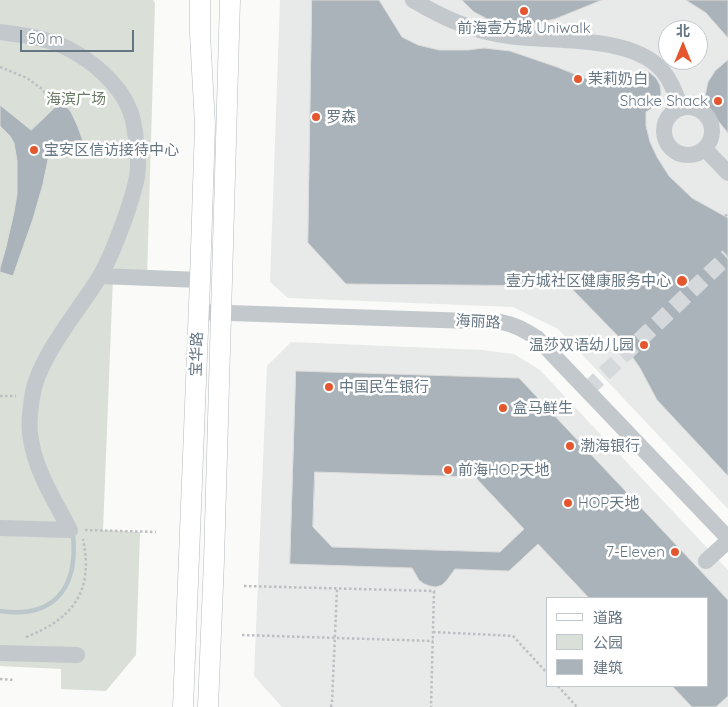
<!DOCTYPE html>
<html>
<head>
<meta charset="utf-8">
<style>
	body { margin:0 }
	#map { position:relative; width:728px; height:707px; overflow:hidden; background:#fafaf8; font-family:Quicksand,"Noto Sans SC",sans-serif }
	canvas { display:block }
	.legend { position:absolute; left:546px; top:597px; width:162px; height:90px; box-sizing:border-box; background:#fff; border:1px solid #c1c8cd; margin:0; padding:6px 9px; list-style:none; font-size:15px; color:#657683 }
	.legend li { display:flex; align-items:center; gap:10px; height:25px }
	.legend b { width:25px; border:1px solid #c1c8cd }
	.north { position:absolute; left:658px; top:20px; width:50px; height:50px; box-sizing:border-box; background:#fff; border:1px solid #c1c8cd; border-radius:50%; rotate:0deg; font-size:14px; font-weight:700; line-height:20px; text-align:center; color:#657683 }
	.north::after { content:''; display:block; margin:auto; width:18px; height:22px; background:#e4572e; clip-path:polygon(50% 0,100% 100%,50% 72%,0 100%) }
	.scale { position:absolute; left:20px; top:30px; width:114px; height:22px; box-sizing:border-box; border:2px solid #657683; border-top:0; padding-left:6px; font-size:15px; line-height:18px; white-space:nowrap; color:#657683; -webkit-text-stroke:4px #fff; paint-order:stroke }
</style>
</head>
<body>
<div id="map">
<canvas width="728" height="707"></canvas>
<ul class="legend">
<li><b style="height:6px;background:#fff"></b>道路</li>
<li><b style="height:14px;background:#dadfd7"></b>公园</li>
<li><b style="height:14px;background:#aab3b9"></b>建筑</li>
</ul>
<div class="north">北</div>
<div class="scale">50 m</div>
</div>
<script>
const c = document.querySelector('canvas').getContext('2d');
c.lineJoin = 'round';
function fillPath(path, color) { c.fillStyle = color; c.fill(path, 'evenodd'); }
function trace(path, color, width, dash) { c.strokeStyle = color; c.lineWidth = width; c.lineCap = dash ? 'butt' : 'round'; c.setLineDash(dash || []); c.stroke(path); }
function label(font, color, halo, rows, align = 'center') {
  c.font = font + ' Quicksand,"Noto Sans SC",sans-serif'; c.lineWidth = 5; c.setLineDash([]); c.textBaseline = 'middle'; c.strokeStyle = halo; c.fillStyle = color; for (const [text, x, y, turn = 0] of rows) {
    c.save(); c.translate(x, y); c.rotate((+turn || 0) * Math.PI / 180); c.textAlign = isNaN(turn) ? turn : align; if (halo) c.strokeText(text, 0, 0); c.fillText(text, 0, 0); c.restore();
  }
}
fillPath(new Path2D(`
	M280,0H728V509L558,329L513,307L288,298L270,282ZM668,30H698V60H668Z
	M291,342L482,350L514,354L540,370L728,570V707H282L254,676L267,366ZM547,598H707V686H547Z`), '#e8e9e9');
fillPath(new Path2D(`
	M0,0H153L155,3L147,278L113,277L103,530L140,532L136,655L106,691L61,689V669L0,666Z`), '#dadfd7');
trace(new Path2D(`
	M0,611C54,619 78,588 73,536`), '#bbc7cb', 4.5);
const building = new Path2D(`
	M312,0H379L402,37L418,45L439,50H468L484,48L510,51L557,67L589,80L602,82L620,84L627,76L638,71H644L649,72L656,78L660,85L661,93L660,98L654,107L646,112V126L650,142L657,157L669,176L692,198L728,218V476L657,400L640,368L618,336L569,286L346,284L308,243Z
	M462,0H602L555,19L537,23L519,24H505L491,21L474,12Z
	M686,0H728V38L706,13Z
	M728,60V133L706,106L705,96L708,82L715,71Z
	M62,101L71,112L78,127L85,147L50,150L43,184L33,219L13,276L0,272V268L6,247L14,212L17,194V161L14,143L10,136L0,126V105L31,130Z
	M296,371L519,378L728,600V696L716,707H692L672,686H707V598H589L538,544L509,571L455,569L447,580L442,585L436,587L430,586L424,584L419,580L412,568L290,564ZM315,472L475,477L524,529L500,552L332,547L313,527Z`);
fillPath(building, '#aab3b9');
trace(building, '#dcdcda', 1);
trace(new Path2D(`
	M587,390L728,256`), '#d5d9db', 16, [16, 8]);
const major = new Path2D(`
	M183,707L200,280L205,125L200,34V0
	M208,707L214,560L230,0`);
trace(major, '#b5babe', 21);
trace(new Path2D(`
	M0,67L27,78L42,89L56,107
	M725,216L728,214
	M0,396H16
	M85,530L156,532
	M244,586L434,591L431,707
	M433,632L513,636L547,673
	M242,635L433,641
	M26,637C73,619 94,591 83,539
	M0,679L15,680
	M558,686L577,707
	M331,707L332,702L337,589`), '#bbbfc2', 2.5, [2.5, 2.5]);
trace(new Path2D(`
	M413,0C445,19 472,31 509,36C552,42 628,35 660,68C670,78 676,94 681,108
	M0,32C23,35 48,38 69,49C93,62 117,82 128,106C133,116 135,129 136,140C138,152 139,165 137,177C134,192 129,207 124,221C117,240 110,259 100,276C79,311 37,358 32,398C30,411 28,427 31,440C36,472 55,501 70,530L0,528
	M664 131a24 24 0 1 1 48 0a24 24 0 1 1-48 0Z
	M705,149L728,173
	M100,276L200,280
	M199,312L501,322C516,325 524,330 537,338L728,538
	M706,561L728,541
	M0,653L77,655`), '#c3c8cc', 16);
trace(major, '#fff', 20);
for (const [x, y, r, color] of [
	[524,11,5,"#e4572e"],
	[578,79,5,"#e4572e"],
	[718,101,5,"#e4572e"],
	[316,117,5,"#e4572e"],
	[34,150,5,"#e4572e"],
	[682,281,6,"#e4572e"],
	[644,345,5,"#e4572e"],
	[329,387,5,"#e4572e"],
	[503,408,5,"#e4572e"],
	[570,446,5,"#e4572e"],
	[448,470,5,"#e4572e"],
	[568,503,5,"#e4572e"],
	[675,552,5,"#e4572e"]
]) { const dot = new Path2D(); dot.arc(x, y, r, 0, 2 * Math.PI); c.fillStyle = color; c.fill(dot); trace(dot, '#fff', 2); }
label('15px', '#657683', '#fff', [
	["前海壹方城 Uniwalk",524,28,"center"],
	["茉莉奶白",588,79],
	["Shake Shack",708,101,"right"],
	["罗森",326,117],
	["宝安区信访接待中心",44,150],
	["壹方城社区健康服务中心",671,281,"right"],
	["温莎双语幼儿园",634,345,"right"],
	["中国民生银行",339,387],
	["盒马鲜生",513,408],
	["渤海银行",580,446],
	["前海HOP天地",458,470],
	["HOP天地",578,503],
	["7-Eleven",665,552,"right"]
], 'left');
label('15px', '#687a64', '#fff', [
	["海滨广场",76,99]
]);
label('15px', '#657683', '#fff', [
	["海丽路",478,322,3],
	["宝华路",197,354,-88]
]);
</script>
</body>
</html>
